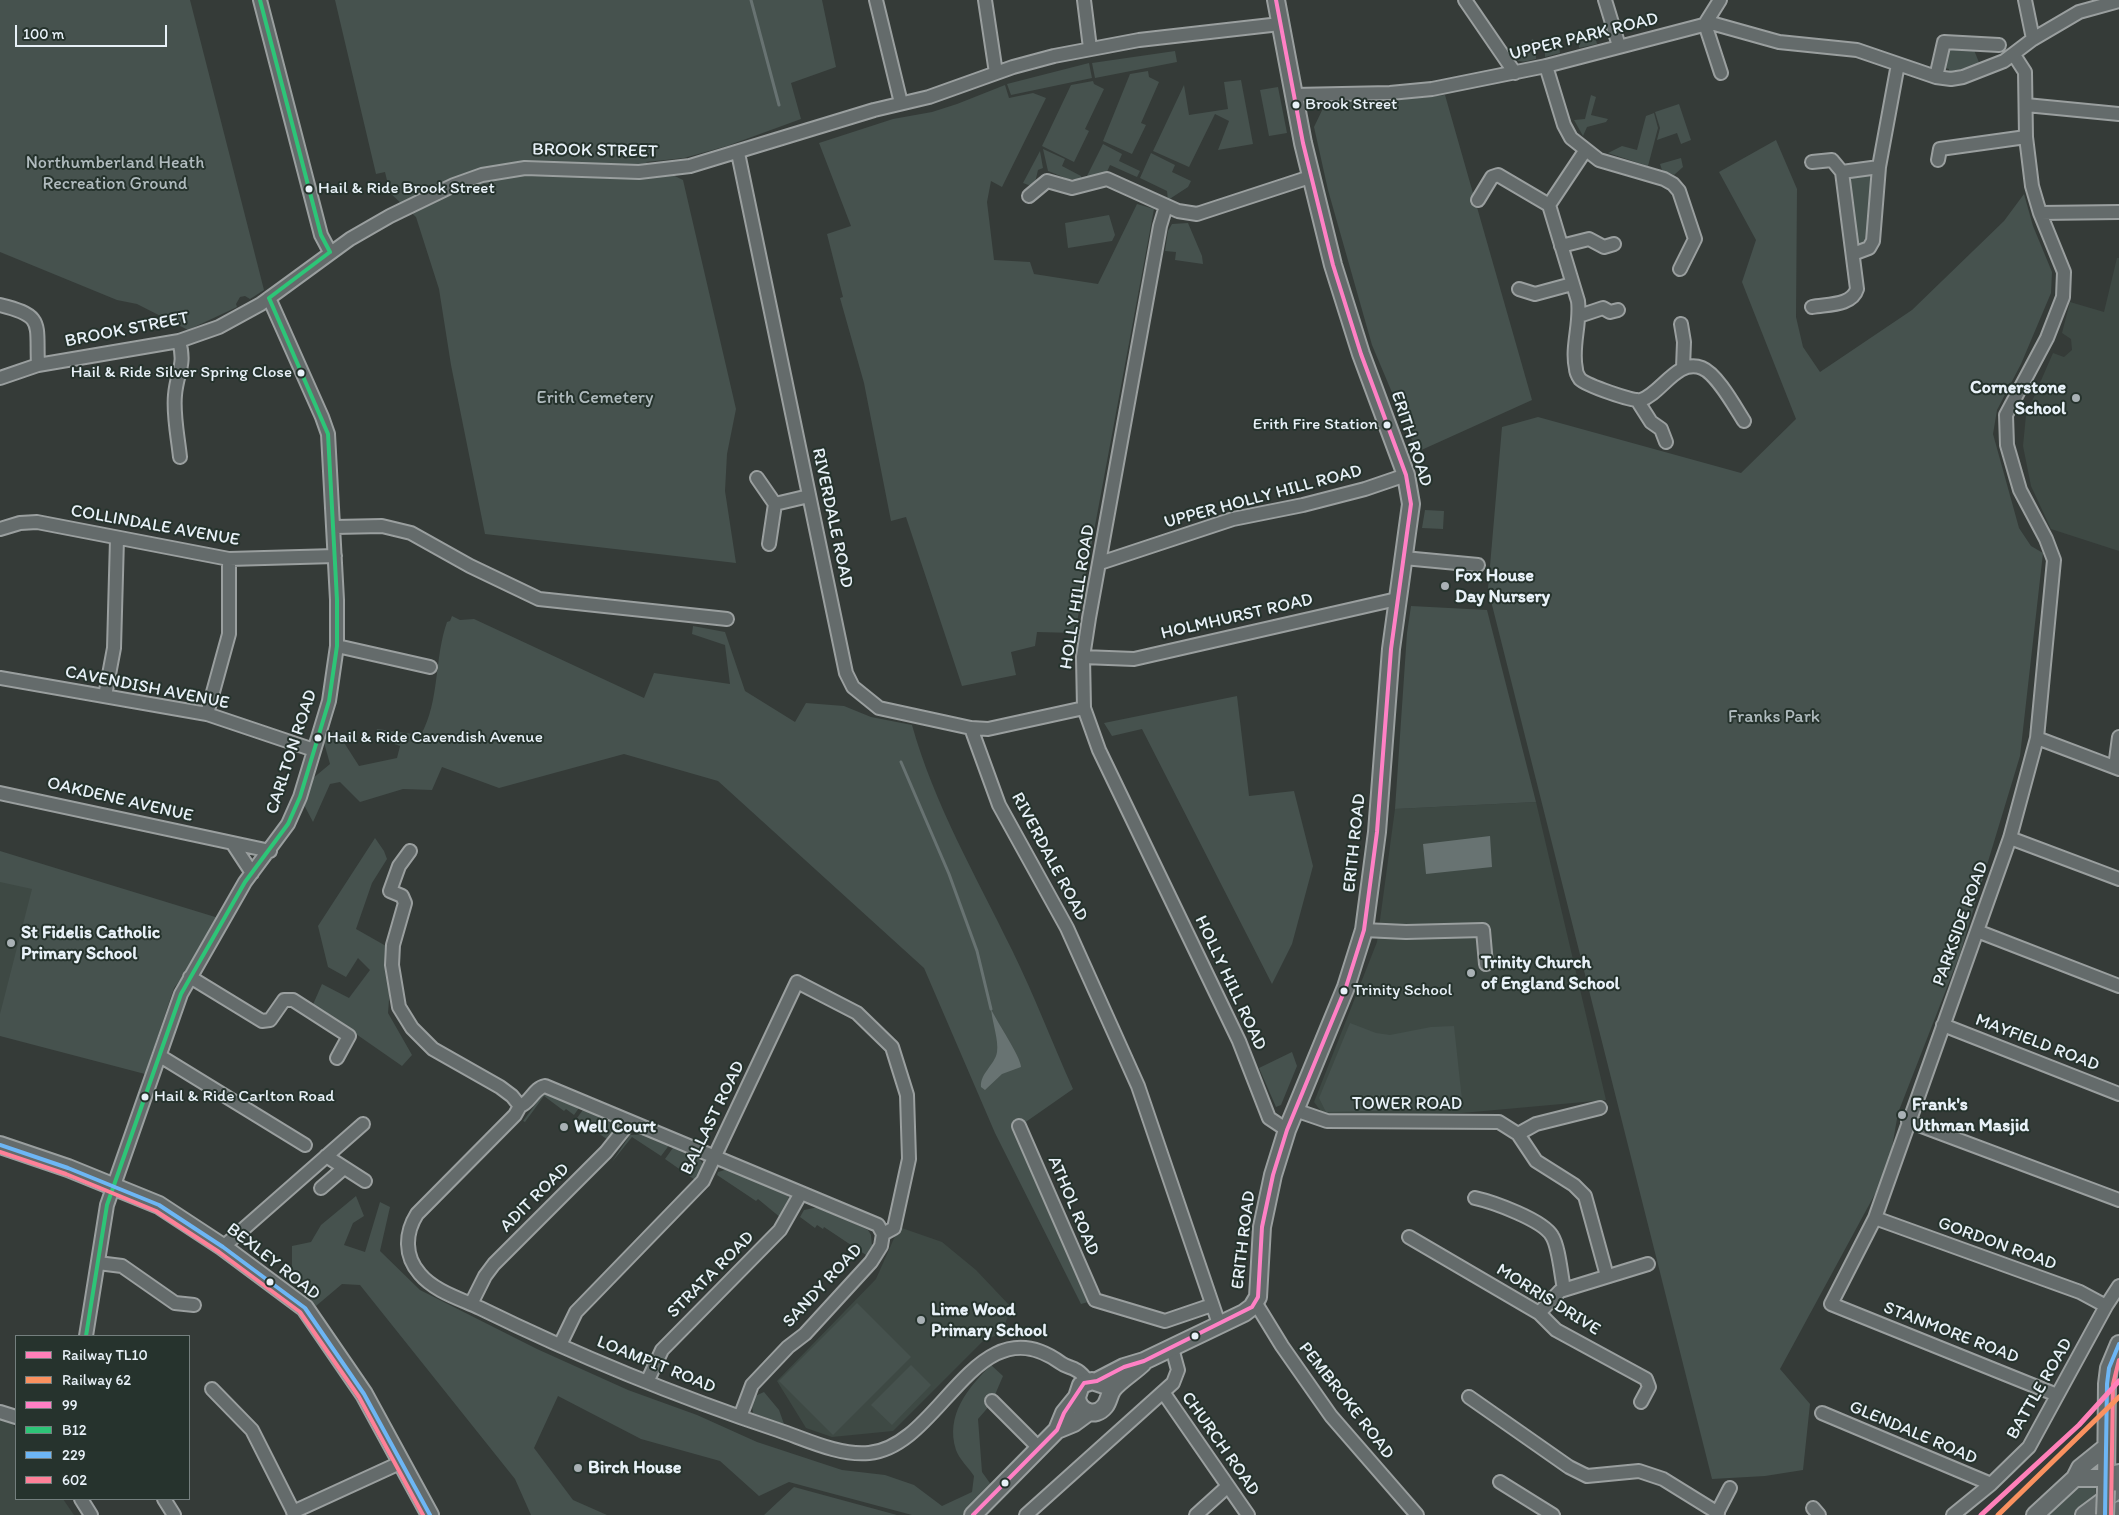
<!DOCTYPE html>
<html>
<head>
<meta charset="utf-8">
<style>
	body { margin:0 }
	#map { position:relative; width:2119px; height:1515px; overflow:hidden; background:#353b38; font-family:Itim,sans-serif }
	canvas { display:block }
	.legend { position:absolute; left:15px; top:1335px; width:175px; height:165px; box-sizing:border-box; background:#26332d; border:1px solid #747f7e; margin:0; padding:6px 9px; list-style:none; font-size:15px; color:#e8f1f8 }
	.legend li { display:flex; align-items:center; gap:10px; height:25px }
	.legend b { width:25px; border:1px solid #747f7e }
	.scale { position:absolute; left:15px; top:25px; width:152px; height:22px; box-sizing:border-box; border:2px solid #e8f1f8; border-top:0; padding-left:6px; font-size:15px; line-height:18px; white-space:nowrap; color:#e8f1f8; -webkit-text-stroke:4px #26332d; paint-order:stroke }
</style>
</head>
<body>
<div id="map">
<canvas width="2119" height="1515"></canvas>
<ul class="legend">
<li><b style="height:6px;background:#ff80b9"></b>Railway TL10</li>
<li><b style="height:6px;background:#fa915f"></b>Railway 62</li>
<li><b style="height:6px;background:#ff80c5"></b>99</li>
<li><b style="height:6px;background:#2dc577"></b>B12</li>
<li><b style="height:6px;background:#6db6f5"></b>229</li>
<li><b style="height:6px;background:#ff8098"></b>602</li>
</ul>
<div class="scale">100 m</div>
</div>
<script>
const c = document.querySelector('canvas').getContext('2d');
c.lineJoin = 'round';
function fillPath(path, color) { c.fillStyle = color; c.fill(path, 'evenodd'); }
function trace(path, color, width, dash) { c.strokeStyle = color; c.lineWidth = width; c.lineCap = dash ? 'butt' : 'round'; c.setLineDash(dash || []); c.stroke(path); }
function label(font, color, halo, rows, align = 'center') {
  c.font = font + ' Itim,sans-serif'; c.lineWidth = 4; c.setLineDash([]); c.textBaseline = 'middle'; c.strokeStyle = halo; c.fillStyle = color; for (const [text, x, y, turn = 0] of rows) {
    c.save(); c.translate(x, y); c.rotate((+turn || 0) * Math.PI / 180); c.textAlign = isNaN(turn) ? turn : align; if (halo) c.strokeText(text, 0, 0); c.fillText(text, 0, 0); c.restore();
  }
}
fillPath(new Path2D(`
	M2117,258H2119V551L2051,529L2031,486L2023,446L2026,415L2053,353L2064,357L2072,350L2071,339L2062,333L2070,302L2104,312Z
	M1536,802L1606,1100L1462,1113L1374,1116L1323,1114L1314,1102L1377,942L1395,809Z
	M0,860L43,869L0,1017Z
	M899,1227L942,1242L976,1270L1011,1307L1002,1333L983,1341L893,1431L832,1437L806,1428L777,1381L876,1279Z
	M0,1418L11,1421L16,1430V1499H63L74,1515H0Z`), '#3e4944');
fillPath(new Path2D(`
	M0,0H190L264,290L250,299L245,296L240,297L236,304L237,307L188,330L137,304L117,300L0,252Z
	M335,0H822L836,67L791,83L801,119L727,146L684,158L646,162L683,180L736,409L727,454L725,491L736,563L485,534L451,365L439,289L416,217L390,193L385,172L376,174Z
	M1594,32L1597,44L1579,48V36Z
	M1532,39L1537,42L1536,59C1527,61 1520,64 1513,57L1523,42L1530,45Z
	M1549,39L1551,46L1559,45L1560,53L1545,57V42Z
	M1949,50H1974L1980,65L1949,72V69L1945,68L1946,53Z
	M1175,51L1177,62L1095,78L1092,63Z
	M1089,63L1092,78L1011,95L1007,84Z
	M1148,71L1149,77L1159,82L1141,123L1146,125L1132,154L1103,141L1130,74Z
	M1241,80L1253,144L1218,150L1229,121L1215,114L1189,167L1153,151L1184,85L1189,115L1228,109L1224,82Z
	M1093,81L1094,84L1104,89L1085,129L1089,131L1074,162L1042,146L1071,85Z
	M1005,85L1009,98L1033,93L1046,98L1002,187L991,181L987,202L994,260L1030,262L1034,274L1098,284L1137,204L1154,209L1075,633L1037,632L1035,646L1011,652L1016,675L962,686L906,517L891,521L864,383L840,298L843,297L827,234L851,226L819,143L893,119L932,112L957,104Z
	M1278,87L1287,133L1269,136L1260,90Z
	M1445,95L1532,400L1417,452L1372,345L1328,190L1314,127L1326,102L1388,101Z
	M1591,95L1596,97L1591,115L1608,119L1606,122L1587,127L1583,136L1574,120L1585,119Z
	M1679,104L1691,140L1681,144L1677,133L1657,140L1660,128L1655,112Z
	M1654,113L1658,128L1648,166L1608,153L1622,146L1637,150L1646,116Z
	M1776,140L1797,189L1796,317L1803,347L1820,372L1912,310L2004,221L2024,194L2033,226L2052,272L2051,293L2021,364L1997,410L1993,434L2019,528L2031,546L2043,553L2020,756L1960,954L1898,1113L1888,1170L1780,1369L1810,1404L1803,1470L1765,1476L1712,1479L1488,589L1502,427L1538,417L1741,473L1796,419L1742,282L1756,240L1719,172Z
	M1103,144L1122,154L1119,161L1140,171L1137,177L1110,165L1106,174L1086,178Z
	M1043,149L1065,159L1062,166L1081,176V179H1068L1048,171Z
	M1040,151L1043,168L1038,170L1034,187L1023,183Z
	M1151,153L1175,165L1172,172L1191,181L1188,187L1168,200L1167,191L1140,178Z
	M1681,158L1683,167L1674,175L1662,170L1660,164Z
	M1867,174L1873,181L1868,242L1861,246L1857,243L1849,180L1854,176Z
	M1109,215L1115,235L1112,241L1068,248L1065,223Z
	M1188,223L1202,256L1203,264L1175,260L1176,252L1165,251L1168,231L1172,224Z
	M1425,510L1444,511L1443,529L1422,528Z
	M1411,606L1487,610L1536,802L1395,809L1407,633Z
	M452,616L460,620L474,619L644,698L654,673L730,684L725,645L692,634L693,626L725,632L745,691L795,722L806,703L844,706L871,717L912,725C934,804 976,876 1012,950C1034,995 1052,1042 1073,1089L1020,1126L1095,1300L1081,1304L995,1133L924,968L718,781L624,754L499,788L442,767L432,790L403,789L360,802L340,782L330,784L313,822L302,801L312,779L330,764L323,739L336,730L359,766L397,758L400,746L375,737L377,729L421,735C440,700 434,659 447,622L450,621Z
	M1237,696L1249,796L1294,791L1313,866L1292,944L1272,984L1142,729L1112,736L1104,723Z
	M375,838L384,851L387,859L372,883L356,929L386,946L391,974L388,1013L412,1055L402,1066L356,1034L311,1009L322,984L349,998L370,970L358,958L346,977L328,967L318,926Z
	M0,851L225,920L174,988L145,1074L0,1036V1014L32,889L0,882Z
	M1350,1023L1376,1033L1390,1035L1431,1027L1454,1026L1463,1109L1326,1112L1319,1098Z
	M1292,1052L1297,1066L1281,1105L1276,1107L1259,1068Z
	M543,1094H553L581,1105L574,1115L566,1109L564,1111L544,1096L525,1122L523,1121Z
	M585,1107L617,1120L620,1125L608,1140L577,1118Z
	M648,1134L670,1144L661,1156L632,1137L612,1162L630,1135Z
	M675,1145L697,1155L704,1166L695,1180L665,1159Z
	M728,1169L787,1194L790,1200L781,1218L758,1199L756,1201L717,1175L718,1172Z
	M356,1196L364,1216L353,1223L344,1245L365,1252L380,1202L390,1207L380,1251L420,1290L537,1349L628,1390L697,1415L757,1442L842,1470L885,1475L914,1485L942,1506L972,1492L974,1476C969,1468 959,1459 956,1450C945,1415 968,1388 991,1365L1003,1376L991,1404L978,1419L982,1472L992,1486L974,1515H912L789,1482L759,1496L720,1461L641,1439L558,1396L534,1448L573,1500L607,1515H531L515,1479L360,1285L342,1284L316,1306L292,1276V1246L311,1242L321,1225Z
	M819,1207L868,1230L871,1235L872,1246L866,1255L824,1227L823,1229L817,1225L815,1228L800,1217L804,1210Z
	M857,1303L911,1357L833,1435L779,1381Z
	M911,1365L931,1385L892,1425L871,1405Z
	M764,1392L779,1410L784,1424L753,1413L752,1406L755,1396Z
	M2082,1486H2096L2095,1498L2074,1515H2046L2073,1489Z
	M794,1487L897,1515H764Z`), '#46524e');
fillPath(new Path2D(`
	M1490,836L1492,867L1426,874L1423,844Z
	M991,1009C997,1022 1021,1057 1021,1067L1002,1074L985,1090L981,1087C980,1073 995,1065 997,1052C999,1041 992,1021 991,1009Z`), '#687372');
trace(new Path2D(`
	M751,0L779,105
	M901,762L949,874L977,951L991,1009`), '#687372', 3);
const minor = new Path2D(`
	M260,0L321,235L330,252
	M876,0L901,103
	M985,0L996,73
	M1084,0L1090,48
	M1465,0L1515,73
	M1605,0L1619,46
	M1720,0L1705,24L1721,73
	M2025,0L2033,39
	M2014,55L2025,72L2026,137L2032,186L2040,213L2064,272L2063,297L2047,338L2006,415L2007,445L2020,490L2046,539L2054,560L2037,738L2010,838L1875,1218L1831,1304L2057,1395
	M1546,66L1564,125L1571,138L1599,160L1664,179L1673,184L1679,191L1695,239L1680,269
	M1936,77L1944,42L1999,45
	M1294,95L1390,93L1432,89L1546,66L1711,23L1779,42L1857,50L1936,77L1951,79L1963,77L2004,61L2033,39L2079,12L2119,1
	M2026,105L2119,114
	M1585,151L1549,205L1578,301C1581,323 1571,347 1576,369C1576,372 1578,376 1580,379C1586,385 1633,402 1641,400C1662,393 1677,358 1702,368C1717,374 1735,407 1744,421
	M738,153L846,673L853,687L879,708L971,728L988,729L1084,708
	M1938,160L1940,149L2026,137
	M1812,162L1832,160L1842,172
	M1029,196L1047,181L1072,188L1107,179L1178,211L1197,214L1310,177
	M1478,200L1492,177L1498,175L1549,205
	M1166,206L1160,226L1089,618L1083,657L1084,708L1099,750L1239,1041L1269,1118L1287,1130
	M2040,213L2119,212
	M1561,246L1589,239L1604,247L1614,244
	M1853,254L1869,248L1873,241L1879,167
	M1519,289L1535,294L1572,284
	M0,305C45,316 36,323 38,365
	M1812,307C1827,304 1852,306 1857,289L1842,172L1879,167L1898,64
	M1579,316L1603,308L1610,312L1618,310
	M1681,324L1684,342L1683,368
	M179,341C186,366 177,371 175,395C173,415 178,437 180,457
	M0,378L38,365L179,341L219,327L261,304L350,239L390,216L454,185L482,175L525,168L639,172L690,166L874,110L929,97L1013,67L1054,56L1139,40L1280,24
	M1637,400L1651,422L1661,429L1666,442
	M757,478L775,504L809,496
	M335,527L382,526L411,533L470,566L539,599L727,619
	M0,529L20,523L37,522L229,559L335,556
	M769,544L775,504
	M1404,558L1478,565
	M1100,563L1233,519L1303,505L1365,489L1406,475
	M337,646L430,667
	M1083,657L1134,659L1397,599
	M0,678L207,714L314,750
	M105,696L114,648L117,539
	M207,714L229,634V559
	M971,728L999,805L1067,928L1138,1086L1219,1324
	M2037,738L2119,769
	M2115,767L2119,737
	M0,793L270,851
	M2010,838L2119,879
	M233,844L252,873
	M410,851L399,866L390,891L402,896L405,903L393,945L392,965L399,1007L412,1028L433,1049L500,1087L512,1096L520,1106
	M1364,930L1406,932L1483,930L1486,964
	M1977,931L2119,986
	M190,977L262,1021L270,1020L284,1000H293L349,1036L337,1058
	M1943,1025L2119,1094
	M160,1056L305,1145
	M520,1106L515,1115L417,1214C405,1233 404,1256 420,1274C434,1291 461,1299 480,1308C576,1355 676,1396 778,1430C805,1439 839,1456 869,1453C941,1447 976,1301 1061,1363C1066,1367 1072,1367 1076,1370C1081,1372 1085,1378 1088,1381
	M520,1106C530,1103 534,1088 545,1086L878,1225L883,1234
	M1295,1110L1327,1121L1499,1122L1518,1134L1536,1161L1574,1185L1585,1196L1607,1276
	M1908,1121L2119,1200
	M1019,1126L1095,1300L1165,1321L1212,1305
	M1518,1134L1536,1124L1600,1108
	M326,1156L365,1181
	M321,1188L344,1168
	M1475,1198C1493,1202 1543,1220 1552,1236C1559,1247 1561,1275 1564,1289
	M1875,1218L2080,1292L2106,1306
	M1409,1237L1539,1313L1556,1330L1646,1379L1649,1387L1641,1402
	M223,1247L363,1124
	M98,1263L122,1266L175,1303L194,1305
	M1255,1302L1282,1346L1331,1416L1417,1515
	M471,1304L485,1276L494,1264L606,1152L630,1122
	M1539,1313L1560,1291L1648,1264
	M86,1336L107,1205L181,994L245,882L288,824L300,797L329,701L337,646V600L328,434L322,417L269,298
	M560,1345L576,1312L703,1181L797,982L857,1013L892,1047L907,1095L909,1159L894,1228L883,1234
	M647,1382L662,1350L780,1230L801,1193
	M212,1389L252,1430L295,1515
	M1163,1392L1248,1515
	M1469,1397L1569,1467L1587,1476L1639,1471L1663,1479L1718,1513
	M992,1401L1039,1448
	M0,1412L16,1417
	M1822,1413L1991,1484
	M740,1417L752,1385L788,1347L805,1334L871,1262L881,1246L883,1234
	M1500,1482L1553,1515
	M81,1499L91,1515
	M164,1499L174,1515
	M1813,1508L1819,1515
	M293,1512L402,1462
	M1026,1515L1173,1383L1178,1370L1172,1348
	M1196,1515L1228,1486
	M1716,1515L1730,1488
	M1953,1515L1991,1484L2029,1447L2106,1306L2119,1286`);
const major = new Path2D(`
	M0,1145L68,1168L159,1205L223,1247L305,1308L364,1394L430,1515
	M1097,1381L1124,1367L1144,1361L1244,1313L1252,1307L1258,1297L1262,1227L1273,1175L1287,1130L1346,987L1364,930L1377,832L1391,649L1411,504L1406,475L1361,354L1333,265L1303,143L1276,0
	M1077,1397C1078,1411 1095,1419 1105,1406C1109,1401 1109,1394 1113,1389C1119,1381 1135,1371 1143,1363
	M1057,1430L1064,1413L1077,1397L1081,1385L1092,1381L1104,1385
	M2075,1478H2107L2119,1473
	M2106,1490L2107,1384L2109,1368L2119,1344
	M973,1515L1057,1430L1074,1423L1089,1412
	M2035,1515L2075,1478L2080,1468L2106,1447
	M2084,1515L2119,1489
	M2111,1515L2119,1510`);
trace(minor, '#9a9f9f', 16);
trace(major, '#9a9f9f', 20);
trace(minor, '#646b6b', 12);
trace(major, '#646b6b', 16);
const majorBridge = new Path2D(`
	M2105,1515L2106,1490`);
trace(majorBridge, '#9a9f9f', 20, []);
trace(majorBridge, '#646b6b', 16);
trace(new Path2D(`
	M973,1515L1057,1430L1064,1413L1084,1383L1097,1381L1124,1367L1144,1361L1252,1307L1258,1297L1262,1227L1273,1175L1287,1130L1346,987L1364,930L1377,832L1391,649L1411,504L1406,475L1361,354L1333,265L1303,143L1276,0`), '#ff80c5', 4);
trace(new Path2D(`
	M260,0L321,235L330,252
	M269,298L330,252
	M86,1336L107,1205L181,994L245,882L288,824L300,797L329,701L337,646V600L328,434L269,298`), '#2dc577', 4);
trace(new Path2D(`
	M0,1145L68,1168L159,1205L223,1247L305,1308L364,1394L430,1515
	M2105,1515L2107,1384L2109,1368L2119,1344`), '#6db6f5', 4);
trace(new Path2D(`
	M0,1152L66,1174L156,1211L219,1252L300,1312L359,1397L423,1515
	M2111,1515L2113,1384L2119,1360`), '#ff8098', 4);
trace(new Path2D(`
	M1981,1515L2079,1425L2119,1381`), '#ff80b9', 5);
trace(new Path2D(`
	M1998,1515L2119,1397`), '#fa915f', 5);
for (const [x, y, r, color] of [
	[1296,105,4.5,"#e8f1f8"],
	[309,189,4.5,"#e8f1f8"],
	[301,373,4.5,"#e8f1f8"],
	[2076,398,5,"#a9b1b5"],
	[1387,425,4.5,"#e8f1f8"],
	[1445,586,5,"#a9b1b5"],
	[318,738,4.5,"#e8f1f8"],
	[11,943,5,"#a9b1b5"],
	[1471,973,5,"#a9b1b5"],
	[1344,991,4.5,"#e8f1f8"],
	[145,1097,4.5,"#e8f1f8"],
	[1902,1115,5,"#a9b1b5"],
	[564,1127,5,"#a9b1b5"],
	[270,1282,4.5,"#e8f1f8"],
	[921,1320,5,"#a9b1b5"],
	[1195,1336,4.5,"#e8f1f8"],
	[578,1468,5,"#a9b1b5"],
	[1005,1483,4.5,"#e8f1f8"]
]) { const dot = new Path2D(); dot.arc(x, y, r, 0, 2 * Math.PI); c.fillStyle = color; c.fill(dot); trace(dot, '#26332d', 2); }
label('17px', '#e8f1f8', '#26332d', [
	["Brook Street",1305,105],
	["Hail & Ride Brook Street",318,189],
	["Hail & Ride Silver Spring Close",292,373,"right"],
	["Erith Fire Station",1378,425,"right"],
	["Hail & Ride Cavendish Avenue",327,738],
	["Trinity School",1353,991],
	["Hail & Ride Carlton Road",154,1097]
], 'left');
label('18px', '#e8f1f8', '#26332d', [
	["UPPER PARK ROAD",1584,37,-14],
	["BROOK STREET",595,151,1],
	["BROOK STREET",127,330,-11],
	["ERITH ROAD",1411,439,72],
	["UPPER HOLLY HILL ROAD",1263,497,-15],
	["RIVERDALE ROAD",832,518,78],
	["COLLINDALE AVENUE",155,526,10],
	["HOLLY HILL ROAD",1078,597,-81],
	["HOLMHURST ROAD",1237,617,-13],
	["CAVENDISH AVENUE",147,688,11],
	["CARLTON ROAD",292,752,-72],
	["OAKDENE AVENUE",120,800,13],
	["ERITH ROAD",1355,843,-84],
	["RIVERDALE ROAD",1049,857,62],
	["PARKSIDE ROAD",1961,924,-70],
	["HOLLY HILL ROAD",1230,983,65],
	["MAYFIELD ROAD",2037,1043,21],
	["TOWER ROAD",1407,1104],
	["BALLAST ROAD",713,1118,-64],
	["ADIT ROAD",535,1198,-45],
	["ATHOL ROAD",1073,1206,67],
	["ERITH ROAD",1244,1240,-83],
	["GORDON ROAD",1997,1244,20],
	["BEXLEY ROAD",273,1262,38],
	["STRATA ROAD",711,1275,-45],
	["SANDY ROAD",823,1286,-47],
	["MORRIS DRIVE",1548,1300,32],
	["STANMORE ROAD",1951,1333,21],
	["LOAMPIT ROAD",656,1365,22],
	["BATTLE ROAD",2040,1389,-60],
	["PEMBROKE ROAD",1346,1401,52],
	["GLENDALE ROAD",1913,1433,23],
	["CHURCH ROAD",1220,1444,55]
]);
label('18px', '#b0bbbe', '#26332d', [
	["Northumberland Heath",115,163],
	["Recreation Ground",115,184],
	["Erith Cemetery",595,398],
	["Franks Park",1774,717]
]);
label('bold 18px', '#e8f1f8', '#26332d', [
	["Cornerstone",2066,388,"right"],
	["School",2066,409,"right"],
	["Fox House",1455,576],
	["Day Nursery",1455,597],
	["St Fidelis Catholic",21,933],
	["Primary School",21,954],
	["Trinity Church",1481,963],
	["of England School",1481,984],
	["Frank's",1912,1105],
	["Uthman Masjid",1912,1126],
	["Well Court",574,1127],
	["Lime Wood",931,1310],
	["Primary School",931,1331],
	["Birch House",588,1468]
], 'left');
</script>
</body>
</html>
